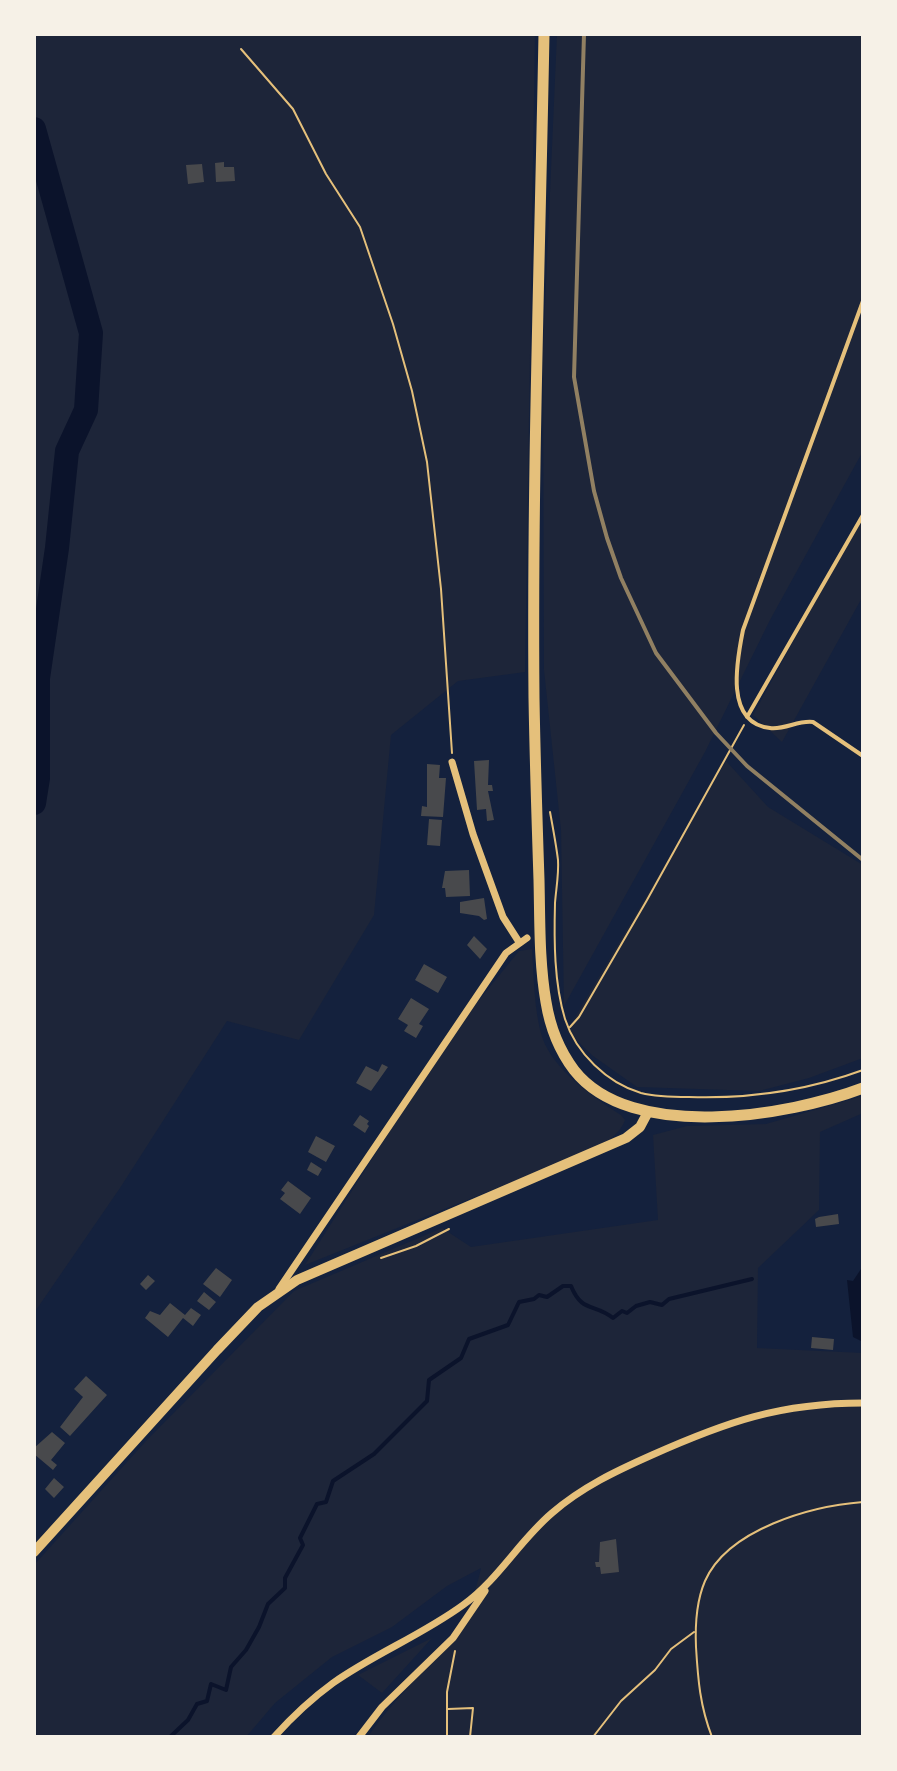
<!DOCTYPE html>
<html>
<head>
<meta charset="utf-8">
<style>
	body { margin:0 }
	#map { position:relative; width:897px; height:1771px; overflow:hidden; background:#14213d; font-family:"Source Serif 4",serif }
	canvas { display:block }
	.frame { position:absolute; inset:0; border:36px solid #f6f1e7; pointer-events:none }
</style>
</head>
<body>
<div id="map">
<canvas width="897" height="1771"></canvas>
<div class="frame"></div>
</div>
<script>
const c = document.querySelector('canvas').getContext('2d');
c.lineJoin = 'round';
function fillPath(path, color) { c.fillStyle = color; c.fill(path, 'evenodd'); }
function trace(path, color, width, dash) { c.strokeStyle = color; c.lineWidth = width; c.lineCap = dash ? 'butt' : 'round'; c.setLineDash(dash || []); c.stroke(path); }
fillPath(new Path2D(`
	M34,34H535L525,672L458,681L391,735L374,915L299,1040L227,1021L120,1188L34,1313Z
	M557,34H863V451L770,620L705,752L564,1006L561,830L544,670L543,351Z
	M863,514V596L782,742L753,715Z
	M726,761L768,807L863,865V1058L809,1078L759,1091L637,1087L593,1056L567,1031Z
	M532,949C534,976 534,1025 547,1048C561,1075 596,1099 621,1115L625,1120C618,1139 599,1145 582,1154L305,1265L449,1037L519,951Z
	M863,1096V1113L820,1132L819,1210L758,1268L757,1348L863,1353V1737H368C409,1676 465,1646 481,1568L447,1586L392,1627L332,1657L275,1703L246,1737H34V1565L146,1441L294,1291L442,1228L471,1247L658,1220L653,1135L687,1126L766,1124Z
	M432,1638L382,1693L358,1675Z`), '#1d2539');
fillPath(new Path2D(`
	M863,1266V1342L853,1337L847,1280L853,1281Z`), '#0b132b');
trace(new Path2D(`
	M170,1737L188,1720L197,1704L207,1701L211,1684L226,1690L231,1667L246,1650L259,1627L268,1604L285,1588V1578L303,1545L300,1538L317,1504L326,1502L333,1481L374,1454L427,1401L429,1380L461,1358L469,1339L508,1325L519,1302L534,1299L539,1295L547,1297L563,1286H571C582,1313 594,1303 613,1318L622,1311L627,1313L636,1306L650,1302L662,1305L669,1299L752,1279`), '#0b132b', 4);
trace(new Path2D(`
	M34,129L91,333L86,410L67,451L57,548L38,678V778L34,803`), '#0b132b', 24);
fillPath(new Path2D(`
	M224,162V167H234L235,181L216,182L215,163Z
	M202,164L204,182L188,184L186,165Z
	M489,760L488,785H492L493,791H488L494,820L487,821L486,809L477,810L474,761Z
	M427,764L440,765L439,778H446L443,817L421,816L422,806L427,807Z
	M429,819L442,820L440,846L427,845Z
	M469,870L470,896L446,897L445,888H442L445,871Z
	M484,898L487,919L484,920L479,916L460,913V902Z
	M474,936L487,949L480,959L467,945Z
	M424,964L447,977L438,993L415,980Z
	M411,998L429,1009L419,1024L423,1026L416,1038L404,1031L408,1025L398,1019Z
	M382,1064L388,1067L371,1091L356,1083L366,1066L378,1072Z
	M360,1115L369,1121L367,1124L369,1126L365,1133L353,1125Z
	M316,1136L335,1146L326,1162L308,1152Z
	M311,1162L322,1169L318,1176L307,1170Z
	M288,1181L311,1198L300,1214L280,1199L285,1193L281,1190Z
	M838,1214L839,1224L816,1227L815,1219L819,1217Z
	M216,1268L232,1280L220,1297L203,1284Z
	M148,1275L155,1281L146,1290L140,1284Z
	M204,1292L216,1302L209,1310L197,1301Z
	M170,1303L185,1315L191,1308L201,1315L193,1326L183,1318L168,1337L145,1318L150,1311L160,1315Z
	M812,1337L834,1339L833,1350L811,1348Z
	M86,1376L107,1395L70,1436L60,1427L83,1397L74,1389Z
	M52,1432L65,1443L51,1460L57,1465L53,1470L34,1454V1448Z
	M54,1478L64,1487L54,1498L45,1489Z
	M616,1539L619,1572L601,1574L600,1567H596L595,1562H599L600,1542Z`), '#48494c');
trace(new Path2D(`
	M241,49L293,109L326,174L360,227L393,324L412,391L427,462L441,589L452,753
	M550,812C553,828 556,844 558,860C559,874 556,889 555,903C554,940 554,983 565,1019C576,1053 607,1083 641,1093C657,1097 673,1097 689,1097C750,1099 806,1091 863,1070
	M570,1027L579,1017L647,900L744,725
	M381,1258L416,1246L449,1229
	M448,1709L473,1708L470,1737
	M447,1737V1692L455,1651
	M593,1737L621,1701L655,1670L671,1649L694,1632
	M712,1737C700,1706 698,1680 696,1647C695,1625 696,1602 705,1581C728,1529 811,1506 863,1502`), '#e5c07b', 2);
trace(new Path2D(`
	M863,301L743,630C737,660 724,723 770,728C785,730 798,720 813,722L863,756
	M747,717L863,515`), '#e5c07b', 4);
trace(new Path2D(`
	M452,762L473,834L503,917L519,942
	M279,1289L506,953L527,938
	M274,1737C292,1717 311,1699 333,1683C374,1654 422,1635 463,1605C499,1579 519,1541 552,1513C582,1487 616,1471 652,1455C726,1422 780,1403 863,1403
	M359,1737L382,1707L453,1638L485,1591`), '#e5c07b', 7);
trace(new Path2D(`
	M34,1552L217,1350L258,1307L297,1280L626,1138L640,1127L648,1112`), '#e5c07b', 10);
trace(new Path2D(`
	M544,34C540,255 532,476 534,698C535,759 537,820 539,880C540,921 539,962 546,1002C550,1027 559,1050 574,1070C631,1143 789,1116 863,1088`), '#e5c07b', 11);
trace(new Path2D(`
	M584,34L574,377L594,491L607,538L621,578L656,653L716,733L747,766L863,860`), '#918062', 4);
</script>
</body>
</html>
